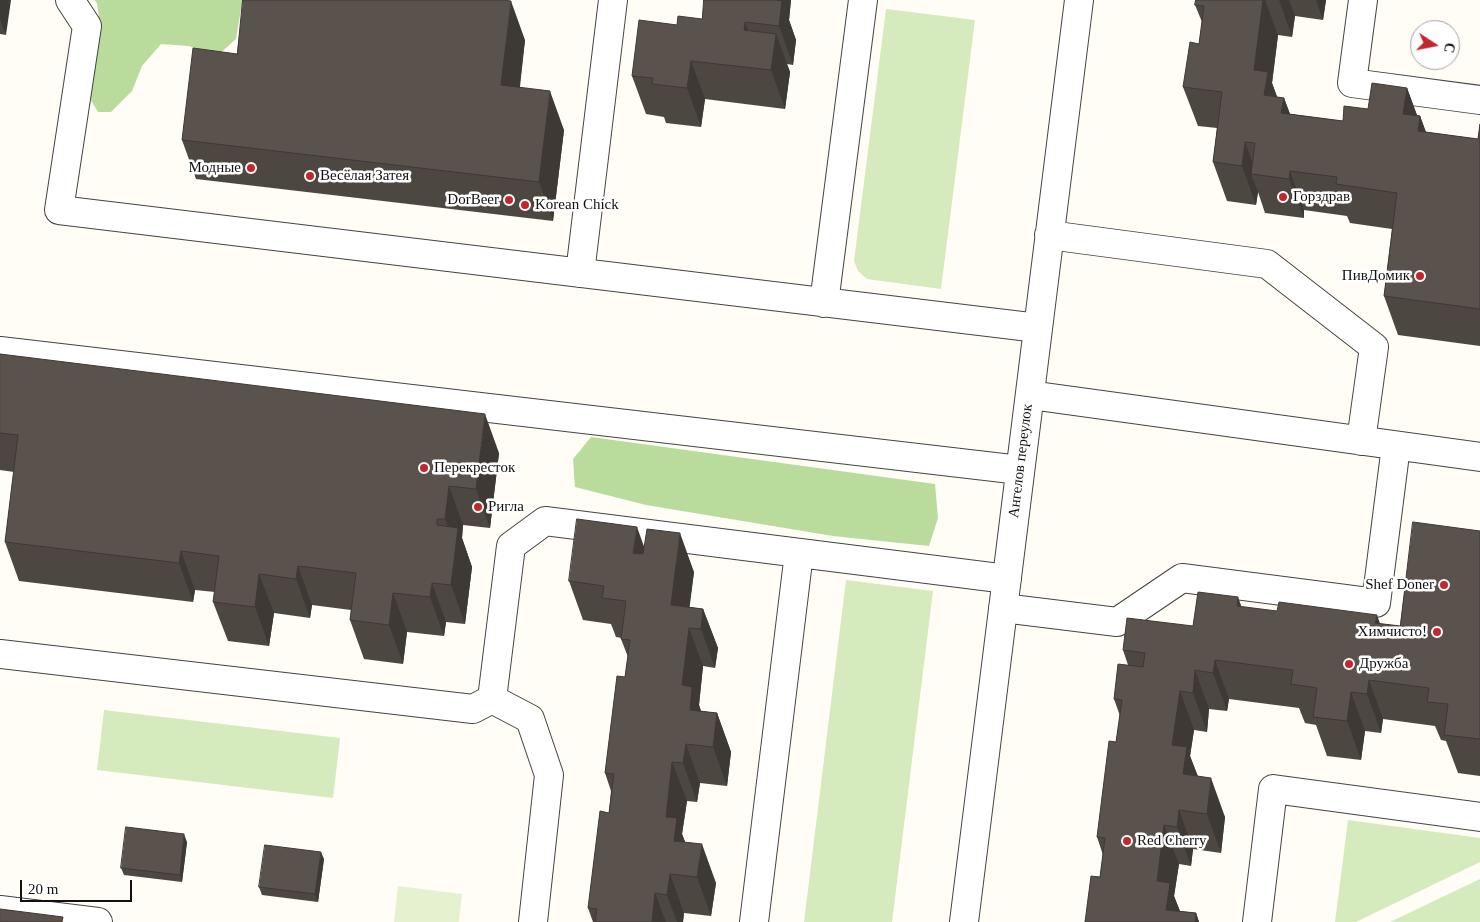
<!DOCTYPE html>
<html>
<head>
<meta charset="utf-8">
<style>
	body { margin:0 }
	#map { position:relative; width:1480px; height:922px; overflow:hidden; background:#fffdf5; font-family:Georgia,serif }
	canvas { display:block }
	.north { position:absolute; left:1410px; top:20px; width:50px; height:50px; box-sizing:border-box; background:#fff; border:1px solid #a0a0a0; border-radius:50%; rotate:101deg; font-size:14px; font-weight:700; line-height:20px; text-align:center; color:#111 }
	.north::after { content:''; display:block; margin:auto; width:18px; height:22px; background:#c4262e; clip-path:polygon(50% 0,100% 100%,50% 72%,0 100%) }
	.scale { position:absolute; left:20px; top:880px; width:112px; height:22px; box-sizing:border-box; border:2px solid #111; border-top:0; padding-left:6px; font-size:15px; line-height:18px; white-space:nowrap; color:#111; -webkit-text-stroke:4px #fff; paint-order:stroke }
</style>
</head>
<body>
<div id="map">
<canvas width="1480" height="922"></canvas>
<div class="north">С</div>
<div class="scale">20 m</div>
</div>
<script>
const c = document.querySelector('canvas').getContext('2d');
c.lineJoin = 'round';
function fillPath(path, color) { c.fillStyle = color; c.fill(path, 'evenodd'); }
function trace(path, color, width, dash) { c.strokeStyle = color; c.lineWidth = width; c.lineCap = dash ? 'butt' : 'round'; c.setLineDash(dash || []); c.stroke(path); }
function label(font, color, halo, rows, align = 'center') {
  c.font = font + ' Georgia,serif'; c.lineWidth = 5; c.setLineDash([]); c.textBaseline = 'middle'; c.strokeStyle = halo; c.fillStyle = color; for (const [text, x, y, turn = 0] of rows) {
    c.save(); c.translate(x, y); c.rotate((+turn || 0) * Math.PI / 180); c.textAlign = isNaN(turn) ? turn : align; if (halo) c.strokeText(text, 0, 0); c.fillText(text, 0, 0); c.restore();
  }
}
fillPath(new Path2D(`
	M886,9L975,20L941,289L867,279L858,271L854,261Z
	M846,580L933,591L892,922H804Z
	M104,710L340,738L333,798L97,770Z
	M1348,820L1480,838V862L1356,922H1335Z
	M1480,879V922H1390Z`), '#d5ebbd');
fillPath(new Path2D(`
	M94,0H246L241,9L236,39L216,57L189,46L161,44L142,66L132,91L111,112H98L89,97L100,25L97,3Z
	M591,437L935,484L938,518L929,546L833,536L646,505L575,487L573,459Z`), '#b9dc9c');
fillPath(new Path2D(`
	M398,886L462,894L459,922H394Z`), '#e6f2cf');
const minor = new Path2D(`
	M70,0L87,26L59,210L1038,328
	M1363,0L1352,83L1480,100
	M1049,235L1267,264L1374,347L1361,441
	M580,273L613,0
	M824,303L863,0
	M0,351L1020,470
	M1030,395L1480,457
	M1003,608L1117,622L1182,578L1376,603L1396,446
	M0,654L473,709L492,699L511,546L545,521L1007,579
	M492,699L530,719L549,775L533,922
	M0,910L98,922
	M754,922L799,553
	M964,922L1079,0
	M1257,922L1273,789L1480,817`);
trace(minor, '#444', 30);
trace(minor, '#fff', 28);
fillPath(new Path2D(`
	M0,0L6,35L0,34Z
	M791,0L789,20L796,40L793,65L787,64L790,72L785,109L705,99L701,127L666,123L664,117L646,114L632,76L677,25Z
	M1196,0H1326L1323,20L1295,16L1292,37L1278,35L1272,83L1277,97L1284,98L1290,114L1343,121L1368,109L1407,88L1417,115L1420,116L1426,132L1478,139L1480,124V346L1398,335L1384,296L1392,229L1350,223L1347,216L1304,210V218L1265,213L1258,192L1256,205L1227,201L1213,162L1217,128L1198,126L1183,87L1199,44L1202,22L1195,5Z
	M525,40L520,87L564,130L553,221L196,179L182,140L237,54Z
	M0,354L499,453L490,528L463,525L462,538L472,567L465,624L446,622L444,636L407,632L403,664L364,659L350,620L351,610L312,605L310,618L274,613L269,646L228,641L213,602L215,592L195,590L193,602L19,581L5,542L14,472L0,470Z
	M1480,531V776L1458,773L1446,741L1441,740L1435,726L1383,719L1381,733L1365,731L1361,760L1327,756L1316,725L1305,723L1299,708L1229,699L1227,711L1209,709L1207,732L1194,730L1190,756L1198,776L1225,817L1221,853L1193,849L1191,866L1179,864L1174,896L1180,911L1196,913L1199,922H1085L1100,877L1103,855L1097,837L1116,742L1120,716L1114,699L1128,665L1123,650L1193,626L1241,607L1400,626Z
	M644,547L694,572L689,607L703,609L718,648L715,668L703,666L699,705L701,711L717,713L731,752L727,786L700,783L697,802L687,801L682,834L685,842L716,883L711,916L684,913L683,922H593L588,908L609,813L611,791L605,773L625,677L628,657L621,639L622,638L616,637L611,624L583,620L569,581Z
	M187,842L182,882L124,875L121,868Z
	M324,859L318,902L262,895L259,887Z`), '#4d4742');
fillPath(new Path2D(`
	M0,0H11L6,35L0,19Z
	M773,0H791L789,20L796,40L793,65L779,26Z
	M1263,0H1265L1278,35L1272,83L1282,110L1284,98L1298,136L1279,134L1254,70Z
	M1279,0H1289L1295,16L1292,37Z
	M1316,0H1326L1323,20Z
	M511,1L525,40L515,124L501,85Z
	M745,22L759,61L744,30Z
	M776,34L790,72L785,109L771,70Z
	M691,61L705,99L701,127L687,88Z
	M1407,88L1419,121L1420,116L1434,155L1403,114Z
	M550,91L564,130L553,221L539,182Z
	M1245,142L1257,175L1251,174L1258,192L1256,205L1242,166Z
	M1290,171L1304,210V218L1289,179Z
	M485,414L499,453L490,528L476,489Z
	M449,486L463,525L462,538L472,567L465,624L451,585L456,548L445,519Z
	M637,527L651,566L633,553Z
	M680,533L694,572L685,644L671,605Z
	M181,551L195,590L193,602L179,563Z
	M298,566L312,605L310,618L296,579Z
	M259,574L274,613L269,646L255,607Z
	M432,583L446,622L444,636L430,597Z
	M393,593L407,632L403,664L389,625Z
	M1238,597L1252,636L1237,606Z
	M703,609L718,648L715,668L701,629Z
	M1377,615L1391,654L1375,623Z
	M689,628L703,666L699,705L706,726L690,710L682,685Z
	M1215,660L1229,699L1227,711L1213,673Z
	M1195,670L1209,709L1207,732L1193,693Z
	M1369,680L1383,719L1381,733L1367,694Z
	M1180,691L1194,730L1190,756L1201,786L1197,813L1172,745Z
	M1351,692L1365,731L1361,760L1347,721Z
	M717,713L731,752L727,786L713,747Z
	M686,744L700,783L697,802L683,763Z
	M672,762L687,801L682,834L691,857L687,876L666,817Z
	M1211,778L1225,817L1221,853L1207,814Z
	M1179,810L1193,849L1191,866L1177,827Z
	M1164,825L1179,864L1174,896L1184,922H1171L1157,881Z
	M184,834L187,842L182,882L180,875Z
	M702,844L716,883L711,916L697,877Z
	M321,852L324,859L318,902L315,894Z
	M670,874L684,913L683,922H677L667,895Z
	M655,893L666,922H652Z
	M1196,913L1199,922H1195Z`), '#3f3936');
const building = new Path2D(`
	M243,0H503L511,1L501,85L550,91L539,182L182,140L193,48L237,54Z
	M704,0H776L782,1L779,26L745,22L744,30L776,34L771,70L691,61L687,88L652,84L653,78L632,76L639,20L677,25L678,16L702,19Z
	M1196,0H1263L1254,70L1268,72L1264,95L1284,98L1281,113L1343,121L1344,106L1368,109L1372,83L1407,88L1403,114L1420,116L1418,131L1478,139L1480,124V309L1384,296L1397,193L1336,184L1337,177L1290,171L1289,179L1251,174L1255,143L1245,142L1242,166L1213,162L1222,92L1183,87L1190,42L1199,44L1204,6L1195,5Z
	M0,354L485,414L476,489L449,486L445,519H437V525L458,528L451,585L432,583L430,597L393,593L389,625L350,620L356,573L298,566L296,579L259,574L255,607L213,602L219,556L181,551L179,563L5,542L18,435L0,433Z
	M577,519L637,527L633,553L643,554L647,529L680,533L671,605L703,609L701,629L689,628L682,685L692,687L690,710L717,713L713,747L686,744L683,763L672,762L666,817L677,818L674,841L702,844L697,877L670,874L667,895L655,893L652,922H595L597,909L588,908L600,811L609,813L614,774L605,773L617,676L625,677L630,640L621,639L626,601L602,598L604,586L569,581Z
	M1413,522L1480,531V739L1444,735L1448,704L1427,702L1429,688L1369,680L1367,694L1351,692L1347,721L1313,717L1317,688L1291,684L1293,670L1215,660L1213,673L1195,670L1193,693L1180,691L1172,745L1187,747L1183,774L1211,778L1207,814L1179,810L1177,827L1164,825L1157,881L1170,883L1166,910L1196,913L1195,922H1085L1091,876L1100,877L1105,838L1097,837L1109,741L1116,742L1122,700L1114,699L1118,664L1143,667L1145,653L1123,650L1127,618L1193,626L1198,592L1238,597L1237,606L1277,611L1279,602L1377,615L1375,623L1400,626Z
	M126,827L184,834L180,875L121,868Z
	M265,845L321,852L315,894L259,887Z
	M0,909L63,917L62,922H0Z`);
fillPath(building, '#5a524d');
trace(building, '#3f3936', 1);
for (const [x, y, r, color] of [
	[251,168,5,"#c4262e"],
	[310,176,5,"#c4262e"],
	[1283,197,5,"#c4262e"],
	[509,200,5,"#c4262e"],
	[525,205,5,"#c4262e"],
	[1420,276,5,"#c4262e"],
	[424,468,5,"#c4262e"],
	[478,507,5,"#c4262e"],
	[1444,585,5,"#c4262e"],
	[1437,632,5,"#c4262e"],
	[1349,664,5,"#c4262e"],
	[1127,841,5,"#c4262e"]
]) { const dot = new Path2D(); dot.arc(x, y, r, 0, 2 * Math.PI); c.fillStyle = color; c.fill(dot); trace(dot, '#fff', 2); }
label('15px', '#111', '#fff', [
	["Модные",241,168,"right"],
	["Весёлая Затея",320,176],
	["Горздрав",1293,197],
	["DorBeer",499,200,"right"],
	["Korean Chick",535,205],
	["ПивДомик",1410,276,"right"],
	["Перекресток",434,468],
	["Ригла",488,507],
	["Shef Doner",1434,585,"right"],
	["Химчисто!",1427,632,"right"],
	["Дружба",1359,664],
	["Red Cherry",1137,841]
], 'left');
label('15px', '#111', '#fff', [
	["Ангелов переулок",1021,461,-83]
]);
</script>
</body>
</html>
